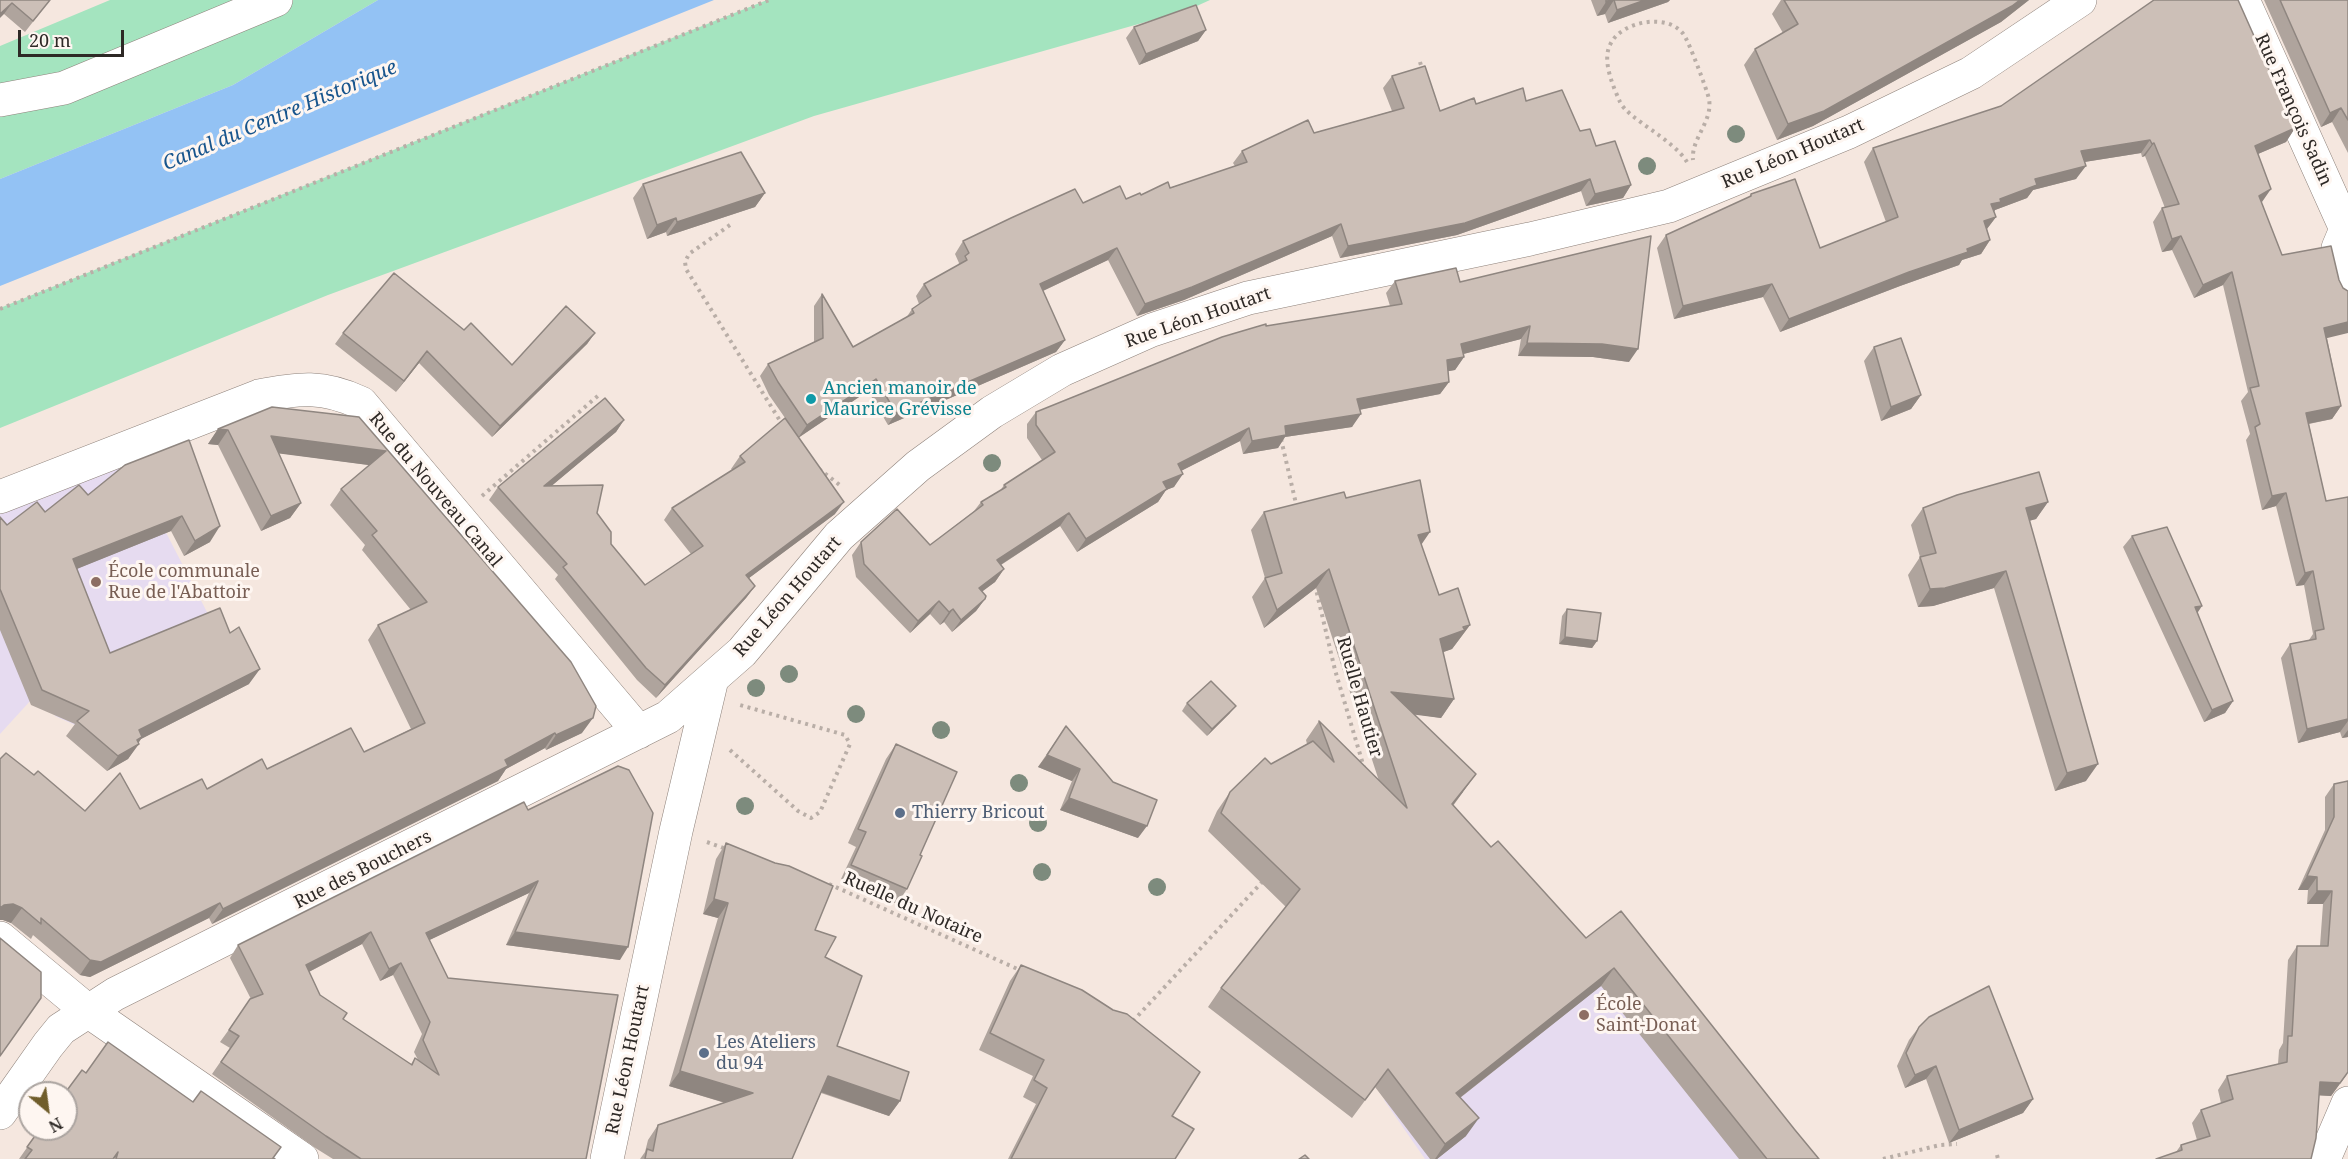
<!DOCTYPE html>
<html>
<head>
<meta charset="utf-8">
<style>
	body { margin:0 }
	#map { position:relative; width:2348px; height:1159px; overflow:hidden; background:#f5e7df; font-family:"Noto Serif",serif }
	canvas { display:block }
	.north { position:absolute; left:18px; top:1081px; width:60px; height:60px; box-sizing:border-box; background:#fef6f1; border:2px solid #aba4a0; border-radius:50%; rotate:151deg; font-size:16px; font-weight:700; line-height:24px; text-align:center; color:#2e2926 }
	.north::after { content:''; display:block; margin:auto; width:21px; height:27px; background:#705d2b; clip-path:polygon(50% 0,100% 100%,50% 72%,0 100%) }
	.scale { position:absolute; left:18px; top:30px; width:106px; height:27px; box-sizing:border-box; border:3px solid #2e2926; border-top:0; padding-left:8px; font-size:18px; line-height:21px; white-space:nowrap; color:#2e2926; -webkit-text-stroke:4px #fef6f1; paint-order:stroke }
</style>
</head>
<body>
<div id="map">
<canvas width="2348" height="1159"></canvas>
<div class="north">N</div>
<div class="scale">20 m</div>
</div>
<script>
const c = document.querySelector('canvas').getContext('2d');
c.lineJoin = 'round';
function fillPath(path, color) { c.fillStyle = color; c.fill(path, 'evenodd'); }
function trace(path, color, width, dash) { c.strokeStyle = color; c.lineWidth = width; c.lineCap = dash ? 'butt' : 'round'; c.setLineDash(dash || []); c.stroke(path); }
function label(font, color, halo, rows, align = 'center') {
  c.font = font + ' "Noto Serif",serif'; c.lineWidth = 6; c.setLineDash([]); c.textBaseline = 'middle'; c.strokeStyle = halo; c.fillStyle = color; for (const [text, x, y, turn = 0] of rows) {
    c.save(); c.translate(x, y); c.rotate((+turn || 0) * Math.PI / 180); c.textAlign = isNaN(turn) ? turn : align; if (halo) c.strokeText(text, 0, 0); c.fillText(text, 0, 0); c.restore();
  }
}
fillPath(new Path2D(`
	M123,449L226,649L95,734L55,716L45,694L32,699L0,734V497Z
	M1605,931L1791,1159H1425L1384,1100Z`), '#e6dbf0');
fillPath(new Path2D(`
	M110,0H378L233,85L0,179V46Z
	M767,0H1210L1188,10L814,116L328,295L0,428V308Z`), '#a4e4bf');
fillPath(new Path2D(`
	M378,0H714L0,286V179L233,85Z`), '#93c2f4');
const street = new Path2D(`
	M2243,0L2346,229L2338,248L2348,289
	M0,100L64,88L276,0
	M0,497L259,396C299,388 323,385 361,403L639,732
	M0,938L88,1011L302,1159
	M0,1113L48,1045L61,1029L115,994L668,717L742,652L839,536L918,466L992,412L1062,370L1152,330L1248,298L1530,239L1669,206L1849,132L1971,73L2080,0
	M607,1159L676,831L712,679
	M2324,1159L2348,1103`);
trace(street, '#8e827b', 34);
trace(new Path2D(`
	M1420,62L1423,72
	M1687,162C1673,139 1628,119 1620,102C1613,86 1602,61 1610,45C1620,21 1669,12 1684,35C1689,42 1707,90 1709,99C1713,122 1691,138 1693,160
	M730,225L689,254L685,262L686,269L782,424
	M0,309L769,0
	M1281,439L1297,508
	M819,469L841,486
	M482,496L600,394
	M1315,585L1335,670L1365,771
	M730,750L798,811L811,818L820,812L850,744L845,735L740,705
	M707,842L726,849
	M829,884L1022,971
	M1133,1021L1264,880
	M1997,1155L1998,1159
	M1883,1159L1940,1145L1957,1144`), '#b9aea7', 4, [3, 4.5]);
trace(street, '#fff', 33);
c.fillStyle = '#7d8b7d';
for (const [x, y] of [
	[1736,134],
	[1647,166],
	[992,463],
	[789,674],
	[756,688],
	[856,714],
	[941,730],
	[1019,783],
	[745,806],
	[1038,823],
	[1042,872],
	[1157,887]
]) { c.beginPath(); c.arc(x, y, 9, 0, 2 * Math.PI); c.fill(); }
fillPath(new Path2D(`
	M0,0H50L25,32L4,14Z
	M1591,0H1670L1668,2L1608,23L1605,14L1597,16Z
	M1781,0H2029L2001,22L1813,126L1777,140L1744,65L1755,49L1783,33L1772,14Z
	M2264,0H2348V153L2332,122L2321,127Z
	M1134,27L1206,30L1198,41L1139,65L1126,38Z
	M1392,76L1440,111L1476,104L1526,101L1580,131L1596,146L1631,185L1623,198L1586,206L1581,191L1457,235L1340,258L1332,236L1184,300L1137,316L1108,260L1043,291L1065,340L1056,352L888,425L868,391L798,438L835,514L749,578L755,586L746,598L656,698L637,680L555,579L558,575L489,500L498,487L624,420L616,432L551,486L597,513L611,544L645,585L691,554L664,520L672,508L732,470L731,469L740,456L790,425L769,395L760,376L768,364L814,342V306L822,294L853,347L906,318L912,309L919,304L916,296L924,284L958,266L959,263L955,254L963,241L1083,203L1126,199L1170,188L1235,166L1233,163L1242,151L1314,133L1392,111L1383,88Z
	M2295,128L2286,142L2258,154L2261,202L2282,255L2327,338L2341,406L2332,419L2309,424L2326,501L2348,497V737L2342,738L2340,732L2298,743L2281,658L2290,644L2309,640L2313,634L2304,585L2296,586L2276,506L2262,510L2246,440L2250,434L2241,401L2248,392L2223,285L2194,298L2172,250L2162,252L2153,222L2162,208H2165L2145,156L2142,157L2141,153L2084,162L2076,179L2033,190L2027,198L1995,210L1994,212L1996,217L1987,229L1990,240L1981,254L1962,260L1959,265L1900,286L1780,332L1763,297L1674,319L1657,248L1666,235L1748,198L1751,194L1820,248L1886,222L1864,162L1873,148Z
	M643,184L765,193L755,207L667,236L666,232L647,239L633,198Z
	M1395,281L1460,282L1629,362L1593,357L1518,356L1521,339L1463,354L1464,357L1455,370L1448,371L1449,382L1440,394L1359,410L1352,427L1285,437L1278,448L1243,454L1240,441L1181,471L1174,487L1166,490L1158,502L1077,552L1060,526L1001,565L1004,569L995,582L982,591L985,599L976,611L952,632L944,622L940,625L930,614L910,633L856,577L852,555L861,542L930,545L974,511L981,502L1000,491L1004,485L1042,460L1027,438V424L1036,412L1266,326L1390,306L1386,293Z
	M464,330L512,365L595,333L587,344L492,437L419,363L396,392L335,344L343,333Z
	M1874,347L1921,395L1911,409L1881,421L1864,361Z
	M359,417L582,733L546,750L545,748L506,769L498,781L212,924L209,918L90,977L80,975L33,935L31,939L11,923L3,920L34,775L85,811L140,809L207,789L267,769L364,752L411,729L368,640L378,625L411,610L362,550L365,545L330,505L341,489L369,465L279,453L301,503L290,518L261,531L218,445L208,444L218,429Z
	M125,465L210,542L184,556L171,531L76,569L110,653L249,684L141,739L128,759L107,771L66,736L75,724L31,705L0,630V517L7,525L45,512L88,495Z
	M2048,502L2036,519L2029,521L2086,781L2055,791L1994,588L1933,606L1918,607L1908,575L1920,557L1911,525L1923,508Z
	M1264,512L1421,545L1439,595L1470,625L1452,649L1443,652L1454,699L1441,718L1415,714L1463,792L1453,806L1491,847L1586,938L1795,1130L1819,1159H1739L1601,986L1460,1098L1466,1136L1437,1159H1430L1375,1087L1352,1118L1208,1007L1221,988L1286,907L1208,831L1217,811L1230,792L1271,764L1307,744L1306,740L1319,721L1379,781L1316,588L1264,628L1252,597L1265,578L1251,530Z
	M2132,536L2233,701L2225,713L2204,722L2123,547Z
	M1567,609L1597,641L1592,648L1559,644L1562,616Z
	M1187,703L1230,713L1207,736L1182,711Z
	M1066,726L1138,838L1060,810L1072,781L1038,767Z
	M896,744L920,855L907,889L897,904L841,879L856,847L848,843L886,759Z
	M2334,784L2347,1074L2331,1096L2319,1095L2176,1152L2181,1145L2197,1140L2192,1123L2201,1110L2221,1103L2218,1090L2227,1076L2278,1064L2279,1050L2283,1043L2288,960L2297,946H2320L2323,904H2307L2308,890H2298L2325,830V797Z
	M528,810L620,960L506,945L529,893L429,940L448,978L586,1159H333L317,1149L212,1074L230,1048L220,1042L251,999L230,958L238,945ZM362,944L380,981L393,975L422,1034L414,1052L418,1060L415,1058L411,1064L343,1019L320,995L309,972Z
	M726,843L815,930L825,957L837,1046L900,1101L889,1116L821,1093L792,1159H640L645,1152L648,1140L658,1125L725,1103L669,1086L718,918L703,914L716,859Z
	M1021,965L1172,1116L1175,1159H1008L1036,1104L1023,1097L1033,1076L979,1050L1010,981Z
	M1919,1027L2033,1099L2023,1113L1949,1143L1926,1079L1905,1088L1897,1066L1909,1040Z
	M86,1073L273,1158L275,1159H19L40,1129Z`), '#afa49d');
fillPath(new Path2D(`
	M1614,0L1605,14L1597,16L1606,2Z
	M1645,0H1670L1668,2L1608,23L1617,10Z
	M2020,0H2029L2001,22L1813,126L1777,140L1788,124Z
	M12,3L4,14L0,18V14Z
	M1206,30L1198,41L1139,65L1146,54Z
	M2341,108L2332,122L2321,127L2330,113Z
	M2295,128L2286,142L2246,159L2255,146Z
	M2150,140L2141,153L2072,164L2081,151Z
	M2154,143L2145,156L2142,157L2152,144Z
	M2086,166L2076,179L2033,190L2027,198L1995,210L1992,215L1991,204L2035,179Z
	M1590,179L1581,191L1457,235L1340,258L1348,246Z
	M1631,185L1623,198L1586,206L1595,194Z
	M2271,189L2262,202L2249,209L2259,196Z
	M765,193L755,207L667,236L677,222Z
	M1996,217L1986,230L1984,221Z
	M676,218L666,232L647,239L657,225Z
	M1341,224L1332,236L1184,300L1137,316L1145,304Z
	M2181,236L2172,250L2162,252L2172,239Z
	M1990,240L1981,254L1962,260L1959,265L1900,286L1780,332L1789,319Z
	M1117,248L1108,260L1032,296L1040,284Z
	M2232,272L2223,285L2194,298L2203,285Z
	M1772,284L1763,297L1674,319L1683,306Z
	M2348,322V333L2315,341L2324,328Z
	M1530,326L1521,339L1452,357L1461,344Z
	M595,333L587,344L492,437L500,426Z
	M1065,340L1056,352L888,425L896,413Z
	M1527,343L1602,344L1638,349L1629,362L1593,357L1518,356Z
	M427,351L419,363L396,392L404,381Z
	M1464,357L1455,370L1438,373L1447,360Z
	M876,379L868,391L798,438L807,425Z
	M1449,382L1440,394L1348,412L1357,399Z
	M1921,395L1911,409L1881,421L1891,407Z
	M2341,406L2332,419L2297,426L2306,413Z
	M1361,414L1352,427L1285,437L1278,448L1243,454L1252,441L1285,426Z
	M624,420L616,432L536,499L544,486Z
	M1249,428L1240,441L1169,477L1178,464Z
	M218,429L228,430L218,445L208,444Z
	M271,436L386,451L376,466L260,451Z
	M1183,474L1174,487L1166,490L1158,502L1077,552L1086,539L1163,482Z
	M2286,493L2276,506L2262,510L2272,496Z
	M844,502L835,514L737,587L746,575Z
	M2048,502L2036,519L2013,525L2026,508Z
	M301,503L290,518L261,531L271,516Z
	M1069,513L1060,526L988,573L997,560Z
	M182,516L171,531L62,575L73,559Z
	M220,526L210,542L184,556L195,541Z
	M1430,532L1417,551L1418,535Z
	M1004,569L995,582L971,600L979,588Z
	M1329,569L1316,588L1264,628L1277,610Z
	M2006,571L1994,588L1933,606L1918,607L1930,589Z
	M2313,571L2304,585L2296,586L2305,573Z
	M755,586L746,598L656,698L665,685Z
	M985,599L976,611L952,632L961,620Z
	M939,601L930,614L910,633L918,621Z
	M2202,606L2194,618L2195,607Z
	M953,609L944,622L940,625L949,612Z
	M1470,625L1452,649L1427,658L1440,639Z
	M1565,637L1597,641L1592,648L1559,644Z
	M260,669L249,684L141,739L136,746L139,744L128,759L107,771L118,756L139,730Z
	M1391,692L1454,699L1441,718L1378,710Z
	M2233,701L2225,713L2204,722L2212,710Z
	M1236,706L1230,713L1207,736L1212,729Z
	M593,718L582,733L546,750L556,735Z
	M2348,719V721L2340,732L2298,743L2307,729Z
	M2348,730V737L2342,738Z
	M555,733L545,748L506,769L498,781L212,924L223,909L505,760Z
	M1047,755L1080,769L1072,781L1038,767Z
	M2098,764L2086,781L2055,791L2067,773Z
	M1476,774L1463,792L1439,823L1452,804Z
	M1069,798L1147,826L1138,838L1060,810Z
	M2307,876L2317,877L2308,890H2298Z
	M538,881L529,893L417,946L426,933Z
	M2317,891H2332L2323,904H2307Z
	M714,899L728,903L718,918L703,914Z
	M220,903L209,918L90,977L80,975L90,960Z
	M13,904L22,908L11,923L3,920H0V908L4,905Z
	M371,932L362,944L297,978L306,965Z
	M515,932L628,947L620,960L506,945Z
	M401,963L393,975L380,981L389,969Z
	M1614,968L1601,986L1443,1111L1456,1093Z
	M1936,1066L1926,1079L1905,1088L1915,1075Z
	M680,1071L753,1093L743,1108L669,1086Z
	M2347,1074L2331,1096L2310,1095L2320,1082Z
	M828,1076L900,1101L889,1116L818,1091Z
	M2033,1099L2023,1113L1949,1143L1959,1130Z
	M1479,1118L1466,1136L1437,1159H1435L1445,1144Z`), '#8f8680');
const building = new Path2D(`
	M0,0H50L33,21L12,3L0,14Z
	M1606,0H1645L1617,10L1614,0L1606,2Z
	M1784,0H2020L2012,6L1824,111L1788,124L1755,49L1798,24Z
	M2154,0H2238L2295,128L2255,146L2271,189L2259,196L2282,255L2331,246L2339,280L2343,288L2348,291V322L2324,328L2341,406L2306,413L2326,501L2348,497V719L2307,729L2290,644L2316,639L2315,631L2324,629L2313,571L2305,573L2286,493L2272,496L2255,427L2260,424L2250,388L2259,386L2232,272L2203,285L2181,236L2172,239L2162,208L2179,204L2154,143L2152,144L2150,140L2081,151L2086,166L2035,179L2037,185L2000,199L2001,202L1991,204L1996,217L1984,221L1990,240L1967,249L1968,252L1909,272L1789,319L1772,284L1683,306L1666,235L1751,196V194L1795,179L1820,248L1898,217L1873,148L2001,106Z
	M2280,0H2348V120L2341,108L2330,113Z
	M1196,5L1206,30L1146,54L1134,27Z
	M1425,66L1440,111L1474,98L1476,104L1523,88L1526,101L1562,90L1580,131L1590,129L1596,146L1615,141L1631,185L1595,194L1590,179L1465,223L1348,246L1341,224L1192,287L1145,304L1117,248L1040,284L1065,340L896,413L876,379L807,425L778,382L768,364L823,338L822,294L853,347L914,313L912,309L931,296L924,284L967,260L965,256L969,253L963,241L1011,218L1075,189L1083,203L1120,186L1126,199L1140,193L1141,195L1168,182L1170,188L1247,162L1242,151L1308,120L1314,133L1404,108L1392,76Z
	M741,152L765,193L677,222L676,218L657,225L643,184Z
	M1651,236L1638,349L1602,344L1527,343L1530,326L1461,344L1464,357L1447,360L1449,382L1357,399L1361,414L1285,426L1286,435L1252,441L1249,428L1178,464L1183,474L1163,482L1167,489L1086,539L1069,513L997,560L1004,569L979,588L986,596L985,599L961,620L953,609L949,612L939,601L918,621L864,564L861,542L897,509L930,545L983,505L981,502L1006,487L1004,485L1055,452L1036,425V412L1222,337L1266,324V326L1402,304L1395,281L1456,268L1460,282Z
	M394,273L464,330L471,323L512,365L566,306L595,333L500,426L427,351L404,381L343,333Z
	M1901,338L1921,395L1891,407L1874,347Z
	M605,398L624,420L544,486L603,485L597,513L611,532V544L645,585L703,546L672,508L745,462L740,456L785,418L844,502L746,575L755,586L665,685L646,668L563,567L567,564L498,487Z
	M272,407L359,417L571,662L596,706L593,718L556,735L555,733L505,760L508,766L223,909L220,903L101,962L90,960L41,918V924L22,908L13,904L4,905L0,908V759L6,753L34,775L38,771L85,811L120,773L140,809L202,779L207,789L262,759L267,769L351,728L364,752L425,723L378,625L427,602L372,535L377,531L341,489L386,451L271,436L301,503L271,516L228,430L218,429Z
	M189,440L220,526L195,541L182,516L73,559L110,653L220,608L230,633L239,627L260,669L139,730L142,737L137,740L139,744L118,756L77,721L89,711L42,690L0,589V517L7,525L37,502L45,512L79,485L88,495L125,465Z
	M2039,472L2048,502L2026,508L2098,764L2067,773L2006,571L1945,588L1930,589L1920,557L1936,553L1923,508L1957,495Z
	M1420,480L1430,532L1418,535L1439,595L1458,588L1470,625L1463,627L1465,630L1440,639L1454,699L1391,692L1476,774L1452,804L1491,847L1498,841L1586,938L1621,911L1795,1130L1819,1159H1767L1614,968L1456,1093L1479,1118L1445,1144L1388,1069L1365,1100L1221,988L1300,889L1221,813L1230,792L1265,758L1271,764L1313,741L1334,762L1319,721L1407,808L1329,569L1277,610L1265,578L1282,573L1264,512L1344,492L1346,498Z
	M2167,527L2202,606L2195,607L2233,701L2212,710L2132,536Z
	M1567,609L1601,613L1597,641L1565,637Z
	M1211,681L1236,706L1212,729L1187,703Z
	M1066,726L1113,782L1157,800L1147,826L1069,798L1080,769L1047,755Z
	M896,744L957,772L920,855L922,856L907,889L851,865L866,832L858,829Z
	M618,766L629,770L653,813L628,947L515,932L538,881L426,933L448,978L618,995L586,1159H361L326,1136L221,1062L239,1036L229,1030L250,999L263,994L238,945L524,802L528,810ZM371,932L389,969L401,963L430,1022L423,1040L439,1075L415,1058L412,1065L343,1019L347,1013L320,995L306,965Z
	M2348,781V1072L2340,1083L2320,1082L2316,1138L2311,1159H2156L2182,1150L2181,1145L2210,1136L2201,1110L2233,1099L2227,1076L2287,1062L2288,1036H2292L2297,946H2328L2332,891H2317V877L2307,876L2334,817V784Z
	M726,843L775,863L789,866L833,886L815,930L836,937L825,957L862,976L837,1046L909,1072L900,1101L828,1076L792,1159H645L647,1149L653,1151L658,1125L753,1093L680,1071L728,903L714,899Z
	M0,938L41,972V998L0,1056Z
	M1021,965L1082,990L1113,1010L1127,1014L1200,1072L1172,1116L1194,1129L1175,1159H1011L1047,1088L1034,1080L1044,1060L990,1033Z
	M1989,986L2033,1099L1959,1130L1936,1066L1915,1075L1906,1053L1919,1027L1929,1017Z
	M108,1042L193,1102L201,1091L281,1147L273,1158L275,1159H116L118,1152L113,1159H25L32,1150L27,1147L40,1129H66L65,1093L82,1070L86,1073Z
	M1305,1155L1309,1159H1299Z`);
fillPath(building, '#ccbfb7');
trace(building, '#8f8680', 1.5);
for (const [x, y, r, color] of [
	[811,399,6,"#0f9aa8"],
	[96,582,6,"#8d6e63"],
	[900,813,6,"#5c6f8a"],
	[1584,1015,6,"#8d6e63"],
	[704,1053,6,"#5c6f8a"]
]) { const dot = new Path2D(); dot.arc(x, y, r, 0, 2 * Math.PI); c.fillStyle = color; c.fill(dot); trace(dot, '#fef6f1', 2); }
label('18px', '#2e2926', '#fef6f1', [
	["Rue François Sadin",2293,110,66],
	["Rue Léon Houtart",1793,154,-23],
	["Rue Léon Houtart",1198,318,-19],
	["Rue du Nouveau Canal",435,490,50],
	["Rue Léon Houtart",788,597,-49],
	["Ruelle Hautier",1359,697,74],
	["Rue des Bouchers",363,870,-27],
	["Ruelle du Notaire",913,908,24],
	["Rue Léon Houtart",628,1060,-78]
]);
label('18px', '#0d838f', '#fef6f1', [
	["Ancien manoir de",823,389],
	["Maurice Grévisse",823,410]
], 'left');
label('18px', '#785e54', '#fef6f1', [
	["École communale",108,572],
	["Rue de l'Abattoir",108,593],
	["École",1596,1005],
	["Saint-Donat",1596,1026]
], 'left');
label('18px', '#4e5e75', '#fef6f1', [
	["Thierry Bricout",912,813],
	["Les Ateliers",716,1043],
	["du 94",716,1064]
], 'left');
label('italic 20px', '#18558d', '#fef6f1', [
	["Canal du Centre Historique",280,116,-23]
]);
</script>
</body>
</html>
